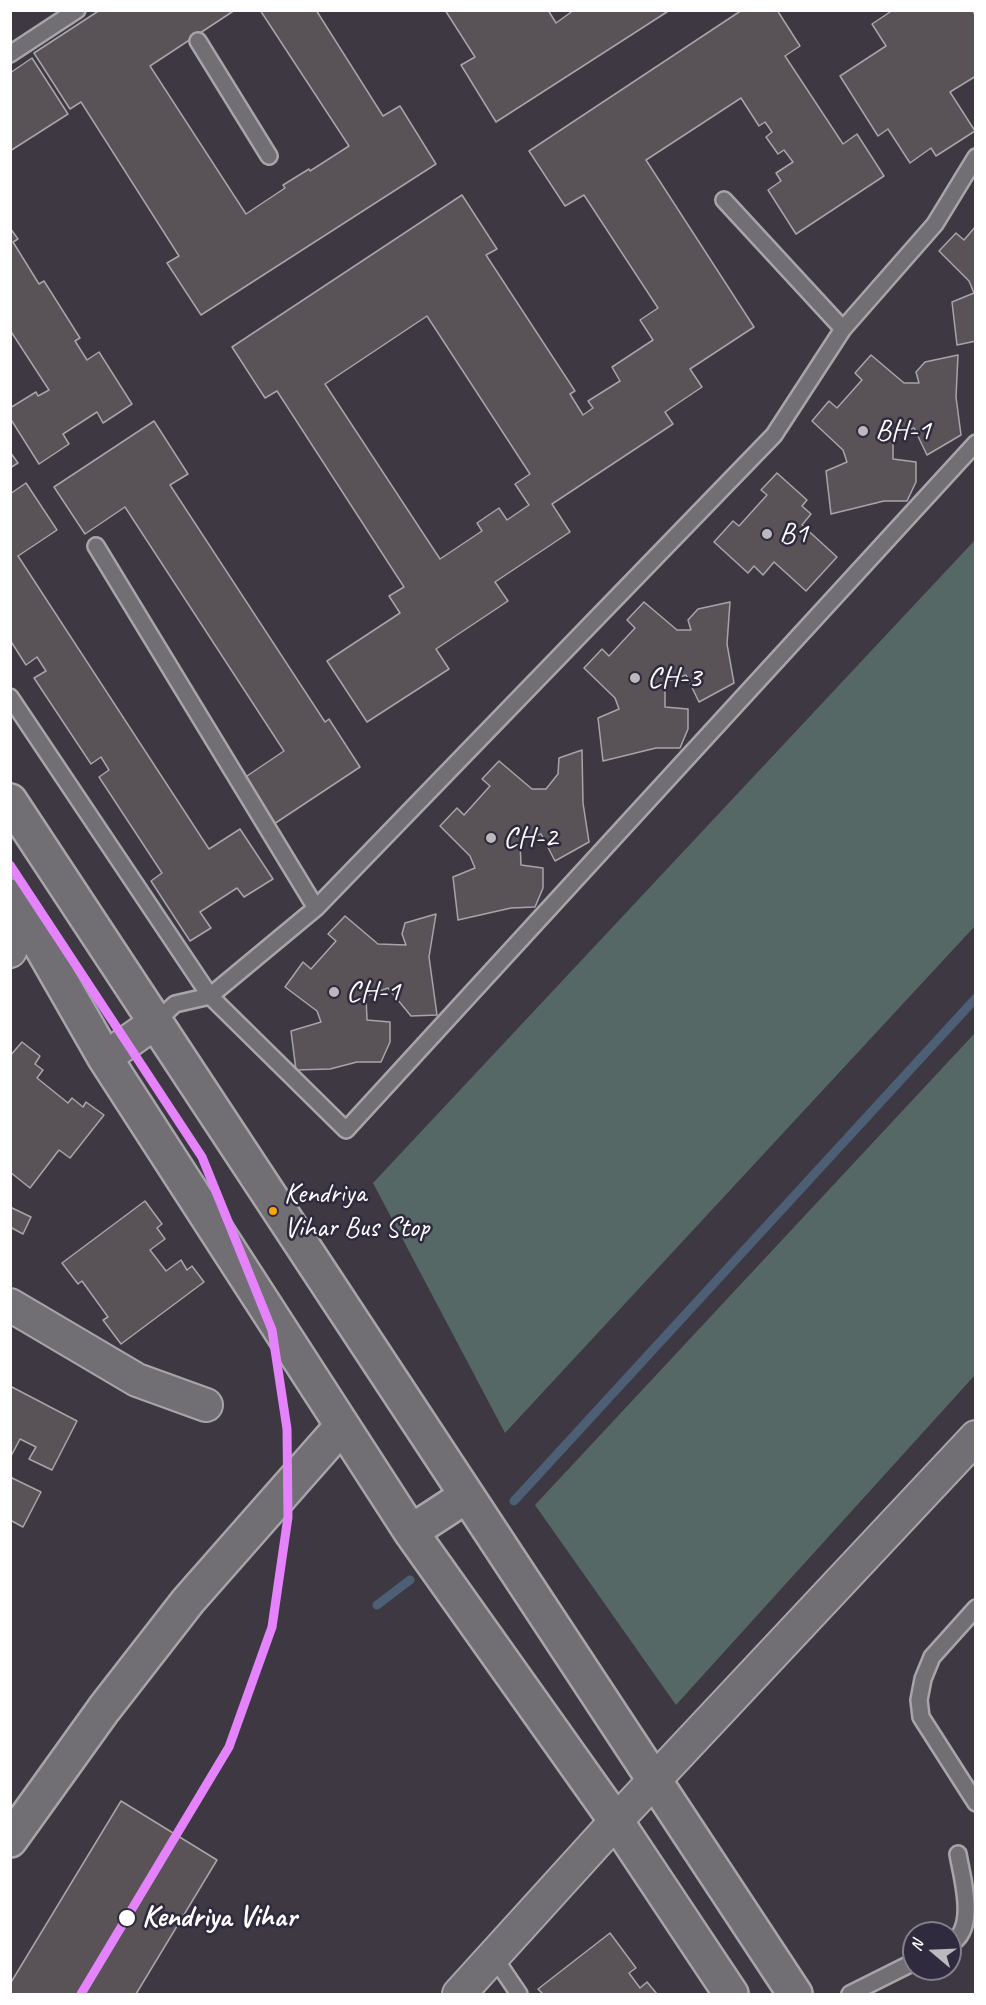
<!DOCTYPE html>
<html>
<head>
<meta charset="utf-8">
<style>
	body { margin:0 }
	#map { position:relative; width:986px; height:2005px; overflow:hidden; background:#3d3842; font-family:Caveat,sans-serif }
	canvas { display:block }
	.frame { position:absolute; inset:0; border:12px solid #fff; pointer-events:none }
	.north { position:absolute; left:902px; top:1921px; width:60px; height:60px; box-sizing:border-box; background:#2f2a3d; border:2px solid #827f8b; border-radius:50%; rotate:289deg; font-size:16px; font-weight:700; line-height:24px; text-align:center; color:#fff }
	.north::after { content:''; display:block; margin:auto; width:21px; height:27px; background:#bbb9bd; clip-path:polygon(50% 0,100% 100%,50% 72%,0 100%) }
</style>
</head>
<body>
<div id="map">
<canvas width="986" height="2005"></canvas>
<div class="frame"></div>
<div class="north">N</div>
</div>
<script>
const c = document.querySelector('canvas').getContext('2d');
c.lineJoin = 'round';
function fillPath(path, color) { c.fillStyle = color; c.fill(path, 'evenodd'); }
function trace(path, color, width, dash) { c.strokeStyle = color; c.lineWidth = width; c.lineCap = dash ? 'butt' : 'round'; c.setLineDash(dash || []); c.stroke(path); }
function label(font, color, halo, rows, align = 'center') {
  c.font = font + ' Caveat,sans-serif'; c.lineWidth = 5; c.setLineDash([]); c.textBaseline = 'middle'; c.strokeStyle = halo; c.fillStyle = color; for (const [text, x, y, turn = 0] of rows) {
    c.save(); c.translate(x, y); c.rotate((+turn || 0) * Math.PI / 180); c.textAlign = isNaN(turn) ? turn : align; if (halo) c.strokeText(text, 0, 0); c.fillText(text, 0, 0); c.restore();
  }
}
fillPath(new Path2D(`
	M975,540V926L505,1433L373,1183Z
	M975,1033V1375L676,1705L535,1505Z`), '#566865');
trace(new Path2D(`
	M514,1501L976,998
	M377,1605L410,1580`), '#4c5f74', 9);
const building = new Path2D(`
	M100,10H235L150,66L246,214L285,188L283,185L309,169L310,171L349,146L260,10H316L383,116L400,106L436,164L201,315L167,263L179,256L81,102L70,109L34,53Z
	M445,10H548L556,23L574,10H670L496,122L461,65L475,57Z
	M742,10H777L800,46L785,56L843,144L857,134L884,176L796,234L768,190L781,181L776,173L793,162L784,150L778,154L766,137L772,132L765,122L759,126L741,98L646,160L754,327L690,369L702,387L665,412L673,424L552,504L570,532L495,582L508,601L436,649L449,669L367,722L327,661L400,613L389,596L404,587L277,391L265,398L232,347L462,195L497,249L486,255L575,391L570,394L583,415L593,408L588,401L620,381L612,367L653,340L640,320L658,308L584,195L565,206L529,151ZM427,316L530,474L515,484L529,505L507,520L499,508L477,523L482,531L440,559L325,384Z
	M893,10H972L976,16V76L950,92L975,131L936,156L931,148L910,163L888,129L878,136L840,76L886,46L872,24Z
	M32,58L68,114L10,151V73Z
	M976,226V341L957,345L952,302L974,293L969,281L939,251L956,233L964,240Z
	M10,228L18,239L13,242L39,284L44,281L80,338L75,341L87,360L99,352L132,404L103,423L97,412L63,434L69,444L39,464L10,418V408L36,392L38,396L49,390L10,330Z
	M871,355L904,383H919L916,372L925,362L958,355L956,397L961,435L927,455L914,428L893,435V459L916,462V482L907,501H884L831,514L826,471L847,462L843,450L812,421L829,401L837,408L862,380L855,373Z
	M154,421L188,474L170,485L325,722L329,719L360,767L274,824L244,778L284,751L125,507L85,534L54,487Z
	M10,452L18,463L10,468Z
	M777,473L807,500L802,506L811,514L802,525L837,557L806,591L774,562L763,575L754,566L748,573L714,542L733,521L739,526L767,495L761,490Z
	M26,483L57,530L18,556L209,849L240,829L273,879L244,897L237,888L200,912L211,928L190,941L151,881L162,873L99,777L109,770L101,757L91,764L34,678L46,671L37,657L26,665L10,640V494Z
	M644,602L677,630H691L688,620L698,609L730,602L727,644L734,683L699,702L686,675L665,682V707L688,709V729L680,748H656L603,761L598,718L619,709L615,698L584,668L602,649L609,656L635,628L627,620Z
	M582,750L583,803L589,842L555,861L541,834L520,841L521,865L543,868V888L535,907L511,908L458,920L453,877L475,868L470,856L440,826L457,808L464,815L490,786L482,779L499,761L532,789H546L558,774L559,758Z
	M436,914L429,957L437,1015L411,1016L388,988L366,996L367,1020L390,1022V1042L381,1062H357L330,1069L296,1070L291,1031L321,1022L317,1011L285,987L303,962L311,969L336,941L328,934L345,916L378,944L406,945L402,934L405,923Z
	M22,1042L40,1056L35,1064L43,1070L37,1078L68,1103L72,1098L83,1107L86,1102L104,1115L70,1158L59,1150L30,1188L10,1172V1056Z
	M145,1201L162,1224L157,1228L165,1239L150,1250L166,1271L181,1260L187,1270L192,1266L204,1282L121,1344L103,1320L108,1317L82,1281L78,1284L62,1263Z
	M10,1207L31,1217L23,1234L10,1227Z
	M10,1386L77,1421L52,1470L29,1459L36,1447L20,1439L10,1458Z
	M10,1477L41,1492L23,1527L10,1520Z
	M121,1801L217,1860L136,1994H10V1984Z
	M610,1933L636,1968L629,1973L640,1988L647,1982L657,1994H543L538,1989Z`);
fillPath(building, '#595358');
trace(building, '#a8a5aa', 1.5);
const lane = new Path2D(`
	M198,41L269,156
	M10,54L77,10
	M724,200L843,329
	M96,546L316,908
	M10,697L210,996L346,1130L976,443
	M156,1022L175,1004L210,996L316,908L774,435L843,329L935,224L976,157
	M976,1608L932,1657L923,1679L919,1700L921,1717L976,1803
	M950,1944C978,1929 962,1878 958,1854
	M494,1957L519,1994
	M850,1994L914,1962`);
const street = new Path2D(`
	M10,951L26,920
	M105,1058L156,1022
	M10,1305L137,1380L206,1405
	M459,1994L616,1821L976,1437`);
const secondary = new Path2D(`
	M10,1840L104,1709L188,1601L342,1426`);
const primary = new Path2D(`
	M10,801L795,1994
	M10,896L26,920L105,1058L411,1532L616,1821L731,1994
	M411,1532L466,1496`);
trace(lane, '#a8a5aa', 20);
trace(street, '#a8a5aa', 36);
trace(secondary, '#a8a5aa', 38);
trace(primary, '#a8a5aa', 38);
trace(lane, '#716f74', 15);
trace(street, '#716f74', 32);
trace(secondary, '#716f74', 33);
trace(primary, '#716f74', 33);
trace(new Path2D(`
	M10,865L202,1157L272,1330L287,1429L288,1517L272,1627L229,1747L81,1994`), '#e483fb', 9);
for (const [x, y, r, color] of [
	[863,431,6,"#bbb9bd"],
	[767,534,6,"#bbb9bd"],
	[635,678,6,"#bbb9bd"],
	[491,838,6,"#bbb9bd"],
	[334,992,6,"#bbb9bd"],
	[273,1211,5,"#f7a600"],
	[127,1918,9,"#fff"]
]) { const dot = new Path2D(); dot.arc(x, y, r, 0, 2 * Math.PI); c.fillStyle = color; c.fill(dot); trace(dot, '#2f2a3d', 2); }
label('28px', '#fff', '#2f2a3d', [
	["Kendriya",284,1195],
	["Vihar Bus Stop",284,1229]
], 'left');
label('30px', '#fff', '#2f2a3d', [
	["BH-1",875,431],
	["B1",779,534],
	["CH-3",647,678],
	["CH-2",503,838],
	["CH-1",346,992]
], 'left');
label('bold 30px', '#fff', '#2f2a3d', [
	["Kendriya Vihar",142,1918]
], 'left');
</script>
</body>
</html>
